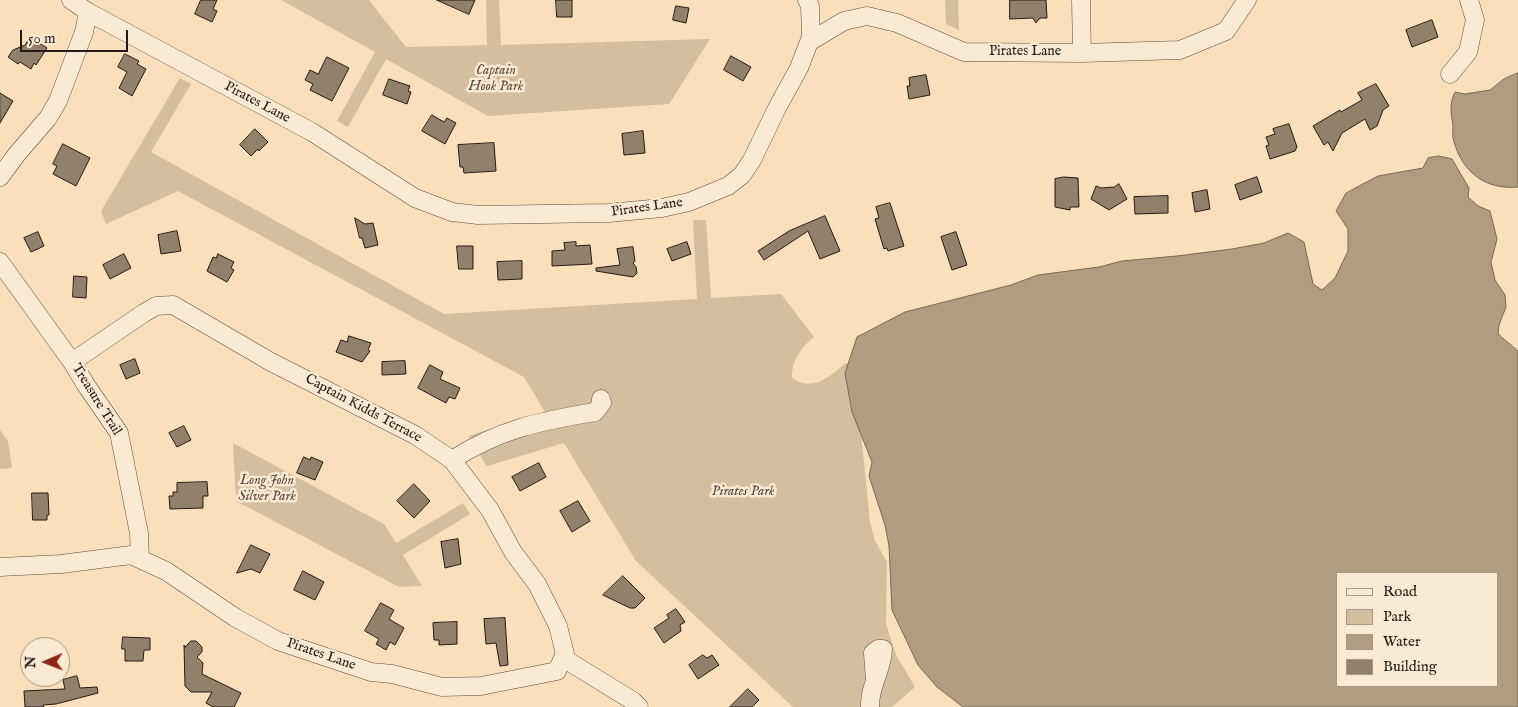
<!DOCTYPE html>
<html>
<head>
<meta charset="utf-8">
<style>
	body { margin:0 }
	#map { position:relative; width:1518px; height:707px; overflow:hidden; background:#f9dfbb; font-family:"IM FELL English",serif }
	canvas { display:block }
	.legend { position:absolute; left:1336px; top:572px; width:162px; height:115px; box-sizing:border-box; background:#fbead3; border:1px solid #a59687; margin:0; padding:6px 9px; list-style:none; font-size:15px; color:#251914 }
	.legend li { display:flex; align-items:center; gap:10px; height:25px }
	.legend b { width:25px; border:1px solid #a59687 }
	.north { position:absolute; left:20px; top:637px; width:50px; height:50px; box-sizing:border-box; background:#fbead3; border:1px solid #a59687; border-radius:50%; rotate:269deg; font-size:14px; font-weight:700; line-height:20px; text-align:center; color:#251914 }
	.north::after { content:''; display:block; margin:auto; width:18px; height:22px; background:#8f2418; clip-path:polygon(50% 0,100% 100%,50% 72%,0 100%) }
	.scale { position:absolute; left:20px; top:30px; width:108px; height:22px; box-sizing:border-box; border:2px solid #251914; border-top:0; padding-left:6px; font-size:15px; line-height:18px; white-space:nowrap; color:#251914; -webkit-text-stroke:4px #fbead3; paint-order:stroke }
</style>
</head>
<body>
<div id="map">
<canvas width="1518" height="707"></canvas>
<ul class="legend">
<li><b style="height:6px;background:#fbead3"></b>Road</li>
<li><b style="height:14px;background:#d5bd9f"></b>Park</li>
<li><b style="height:14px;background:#b19c82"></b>Water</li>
<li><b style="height:14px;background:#93806b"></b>Building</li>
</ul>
<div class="north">N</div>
<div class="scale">50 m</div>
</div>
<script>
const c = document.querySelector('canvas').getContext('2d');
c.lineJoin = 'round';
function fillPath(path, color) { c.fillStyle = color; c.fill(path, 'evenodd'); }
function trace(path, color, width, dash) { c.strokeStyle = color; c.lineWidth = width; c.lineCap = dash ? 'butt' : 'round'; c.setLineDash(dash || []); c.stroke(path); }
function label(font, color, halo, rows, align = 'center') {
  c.font = font + ' "IM FELL English",serif'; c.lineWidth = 5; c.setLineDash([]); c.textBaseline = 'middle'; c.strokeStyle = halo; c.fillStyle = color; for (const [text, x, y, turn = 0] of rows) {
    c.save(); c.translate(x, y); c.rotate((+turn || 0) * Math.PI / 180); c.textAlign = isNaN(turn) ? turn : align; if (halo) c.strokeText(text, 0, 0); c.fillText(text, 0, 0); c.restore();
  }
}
fillPath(new Path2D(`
	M281,0H369L406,47L487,45L486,0H499L501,45L710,39L669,104L488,116L386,59L348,127L337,121L375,52Z
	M945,0H958L959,30L946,24Z
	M180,78L191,84L151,152L444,314L697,299L693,220H706L711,298L781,294L814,337C802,346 791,362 792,378C813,393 830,376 846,363L854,364L870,522L875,541L887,562L886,624L896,655L915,687L892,707H793L636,561L564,443L487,466L468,436L545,412L524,377L178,191L106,224L101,211Z
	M0,430L8,441L12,468L0,469Z
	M233,443L384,524L396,543L463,503L470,514L403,555L422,586L399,587L236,501Z`), '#d5bd9f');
const water = new Path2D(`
	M1518,73V187C1486,190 1463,173 1454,142C1452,137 1453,131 1453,126C1451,113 1449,105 1455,92L1465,94L1490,90L1504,79Z
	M1439,156L1452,159L1469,188L1468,197L1478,206L1490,211L1497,239L1491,262L1495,280L1505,295L1506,307L1499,325L1498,334L1518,351V707H963L937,687L918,665L892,610L889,546L885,525L869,476L872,462L852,412L845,373L857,337L905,312L1011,285L1038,275L1099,267L1122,261L1177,256L1232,249L1264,243L1288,233L1304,242L1313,284L1322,290L1335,278L1348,251V229L1336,211L1346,193L1378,176L1423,168L1428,158ZM1337,573H1497V686H1337Z`);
fillPath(water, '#b19c82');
trace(water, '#796856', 1);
const building = new Path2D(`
	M201,0H217L213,9L217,11L212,22L195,14Z
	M437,0H475L469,14Z
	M556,0H572V17H557Z
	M1010,0H1046L1047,18H1040L1036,23L1033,18L1010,19Z
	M676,6L689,8L686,23L673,20Z
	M1432,20L1438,37L1412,47L1406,30Z
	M30,37L47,48L36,65L34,63L31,69L20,62L18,64L8,57L13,50L25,45Z
	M125,54L139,61L137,64L146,69L132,96L119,88L127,72L118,67Z
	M731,56L751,67L743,81L724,70Z
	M327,57L349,68L332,101L310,90L313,84L305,80L310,70L318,74Z
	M926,75L930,95L909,99L907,86H910L909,78Z
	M389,79L410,86L408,91L411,92L407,104L383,95Z
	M1376,84L1389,106L1383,110L1377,126L1370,130L1365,119L1342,133L1333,151L1328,142L1324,145L1313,126L1340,110L1341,112L1362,100L1358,93Z
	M0,93L13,101L0,123Z
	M432,115L444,122L447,118L456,123L445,144L422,131Z
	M1289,124L1297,147L1295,151L1270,159L1266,146L1269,145L1266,137L1275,134L1273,129Z
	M255,129L268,142L259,151L258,149L251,156L240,145Z
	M643,131L645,153L624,155L622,134Z
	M494,143L496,171L464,173L463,167H460L458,145Z
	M63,144L90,158L76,186L53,174L57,166L53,164Z
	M1064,177L1078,178L1079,207H1070V210L1055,207V179Z
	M1257,177L1262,192L1240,200L1235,185Z
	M1119,184L1127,199L1109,210L1091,199L1096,186L1101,188L1114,187Z
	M1207,190L1210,209L1195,212L1192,193Z
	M1168,196V213L1135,214L1134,197Z
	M890,203L904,246L888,251L887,248L884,249L875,219L879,218L876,207Z
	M825,216L840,251L820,259L808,231L764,260L758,251L789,231Z
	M355,218L365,224L373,223L378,245L365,248L362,238H360Z
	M177,231L181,251L161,254L158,235Z
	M38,232L44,246L31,252L24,238Z
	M956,232L967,265L952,270L941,237Z
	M576,242V246L590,245L592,264L552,266V251L565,250L564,243Z
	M687,242L691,254L672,261L667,249Z
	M457,246H473V269H459Z
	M633,247L635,261L633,263L636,267L637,273L633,277L596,271V268L620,265L617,249Z
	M124,254L131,268L110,279L103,265Z
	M218,254L234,262L231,268L234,270L227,282L207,271L213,257L216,258Z
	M522,261V279L498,280L497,262Z
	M74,276L87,277L86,298L73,297Z
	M349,336L371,343L368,350L370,351L362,362L336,352L341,340L347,342Z
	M135,359L140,373L126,379L120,365Z
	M405,361L406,374L382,375V362Z
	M430,365L443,372L440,379L460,388L455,399L449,397L446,403L418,388Z
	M184,426L191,440L177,447L169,433Z
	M304,457L310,460L311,457L323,462L315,480L297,473Z
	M539,463L546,477L520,491L512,477Z
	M207,482L208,496H203V508L170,509L169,496H173V492H177V483Z
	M414,484L430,501L414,518L397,501Z
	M32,493H48L49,515H47V520H33Z
	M578,501L590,521L572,532L560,511Z
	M458,539L461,564L445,568L441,542Z
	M251,545L270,554L260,573L251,569L237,573Z
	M303,571L324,582L315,600L294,590Z
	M623,576L645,598L635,608H630L603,595Z
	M381,603L394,610L389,619L404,628L395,645L390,642L386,650L376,644L379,639L365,631Z
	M676,609L685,622L680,625L681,631L664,643L654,628L669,618L667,615Z
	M505,618L508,665L500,666L496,643L486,644L484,619Z
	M457,622V644L439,645V640H434L433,623Z
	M123,637L150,638V650H144L143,661H125V649H122Z
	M191,641H196L202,647V652L197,657L203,663L202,674L241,693L234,707H213L206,703L212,692H191L185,686L184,645L185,647Z
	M703,655L707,658L712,655L719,665L698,679L689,665Z
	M77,676L80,688L97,687L98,693L56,704L43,705L44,707H25L24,691L65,689L63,680Z
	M748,689L759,700L752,707H730Z`);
fillPath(building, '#93806b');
trace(building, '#251914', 1);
const minor = new Path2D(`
	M71,0L88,12L312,132L415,198L452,212L478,215L608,213L662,208L689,202L728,186L742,175L752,160L777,108L799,68L809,42L844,21L867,16L897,23L964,52L1082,53L1180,50L1226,31L1247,0
	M807,0L810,6L811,38L809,42
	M1081,0L1082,53
	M1450,74L1468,52L1475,20L1469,0
	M0,177L17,154L48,118L58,101L84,32L88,12
	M0,262L72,362L86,385L119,433L139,533L140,559
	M72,362L144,313L156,306L173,305L271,362L415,435L452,460L490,510L513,552L537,584L558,626L565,654L563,658
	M452,460C499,429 541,421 595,412L602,403L601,399
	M0,567L61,564L131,555L166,571L236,618L278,641L371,672L392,674L442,687L481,686L557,671L563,658L633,701L639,707
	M870,707C869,686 883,669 883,649H878L873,653L875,681`);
trace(minor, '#5a4a3e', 19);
trace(minor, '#fbead3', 18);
label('14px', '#251914', '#fbead3', [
	["Pirates Lane",1025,52],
	["Pirates Lane",257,103,28],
	["Pirates Lane",647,208,-8],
	["Treasure Trail",96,400,58],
	["Captain Kidds Terrace",363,409,28],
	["Pirates Lane",321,655,19]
]);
label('italic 14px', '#5a4a3e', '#fbead3', [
	["Captain",496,71],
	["Hook Park",496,87],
	["Long John",267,481],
	["Silver Park",267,497],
	["Pirates Park",743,492]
]);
</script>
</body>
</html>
